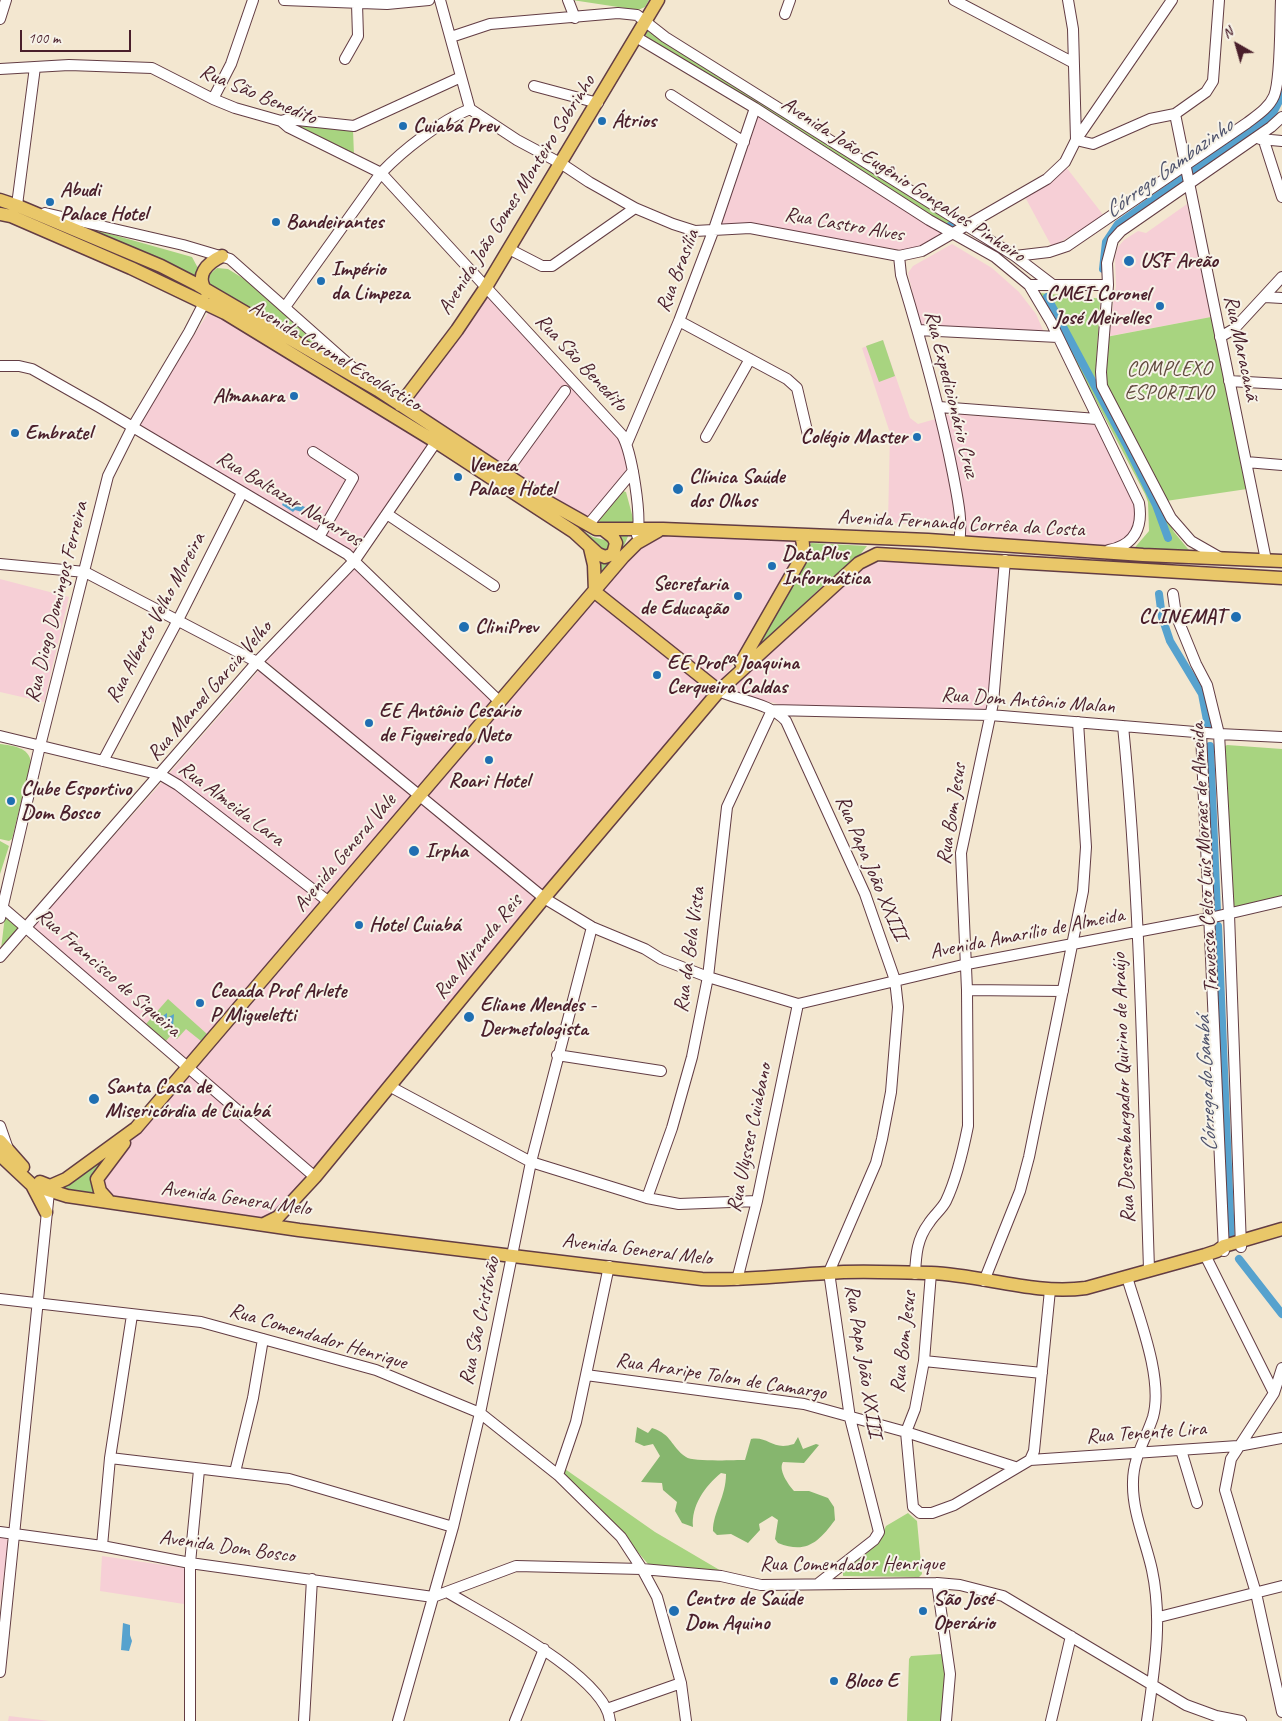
<!DOCTYPE html>
<html>
<head>
<meta charset="utf-8">
<style>
	body { margin:0 }
	#map { position:relative; width:1282px; height:1721px; overflow:hidden; background:#f3e7d0; font-family:Caveat,sans-serif }
	canvas { display:block }
	.north { position:absolute; left:1212px; top:20px; width:50px; height:50px; -webkit-text-stroke:4px #f7f3e8; paint-order:stroke; rotate:322deg; font-size:14px; font-weight:700; line-height:20px; text-align:center; color:#4a1f2b }
	.north::after { content:''; display:block; margin:auto; width:18px; height:22px; background:#4a1f2b; clip-path:polygon(50% 0,100% 100%,50% 72%,0 100%) }
	.scale { position:absolute; left:20px; top:30px; width:111px; height:22px; box-sizing:border-box; border:2px solid #4a1f2b; border-top:0; padding-left:6px; font-size:15px; line-height:18px; white-space:nowrap; color:#4a1f2b; -webkit-text-stroke:4px #f7f3e8; paint-order:stroke }
</style>
</head>
<body>
<div id="map">
<canvas width="1282" height="1721"></canvas>
<div class="north">N</div>
<div class="scale">100 m</div>
</div>
<script>
const c = document.querySelector('canvas').getContext('2d');
c.lineJoin = 'round';
function fillPath(path, color) { c.fillStyle = color; c.fill(path, 'evenodd'); }
function trace(path, color, width, dash) { c.strokeStyle = color; c.lineWidth = width; c.lineCap = dash ? 'butt' : 'round'; c.setLineDash(dash || []); c.stroke(path); }
function label(font, color, halo, rows, align = 'center') {
  c.font = font + ' Caveat,sans-serif'; c.lineWidth = 4; c.setLineDash([]); c.textBaseline = 'middle'; c.strokeStyle = halo; c.fillStyle = color; for (const [text, x, y, turn = 0] of rows) {
    c.save(); c.translate(x, y); c.rotate((+turn || 0) * Math.PI / 180); c.textAlign = isNaN(turn) ? turn : align; if (halo) c.strokeText(text, 0, 0); c.fillText(text, 0, 0); c.restore();
  }
}
fillPath(new Path2D(`
	M757,113L947,233L912,252L754,224L719,225Z
	M1066,167L1104,216L1052,247L1025,197Z
	M1187,204L1211,317L1110,336L1114,295L1116,287L1115,257L1118,247L1124,240L1138,231L1146,233Z
	M952,244L992,268L1019,292L1036,314L1043,330V334L921,329L908,273L913,266Z
	M486,294L602,417L620,441L628,468L587,520L405,404Z
	M213,310L431,443L354,555L138,425L208,313Z
	M883,340L910,418L918,424L939,418L958,527L888,523L890,433L862,348Z
	M951,414L1099,425L1140,506L1134,532L1118,546L968,537L963,530L945,420L946,415Z
	M676,532L799,539L803,544L790,571L729,671L716,686L604,592V588L632,553L649,541Z
	M895,561L1001,569L991,715L782,705L726,691L863,568L875,563Z
	M356,564L494,700L419,790L266,661Z
	M0,579L69,597L44,702L0,692Z
	M599,601L711,692L544,895L428,796L590,603Z
	M261,668L416,791L326,897L168,775Z
	M164,780L323,904L187,1062L32,927Z
	M424,801L540,901L316,1171L197,1068Z
	M191,1073L312,1177L273,1219L109,1196L102,1188V1174Z
	M0,1537H6L8,1542L0,1605Z
	M102,1556L184,1568V1604L100,1591Z
	M9,1716L49,1721H8Z`), '#f6cfd6');
fillPath(new Path2D(`
	M572,0H649L645,7L638,10Z
	M648,30L952,223L948,229L644,39Z
	M288,122L353,130L354,155Z
	M64,221L192,257L199,270L200,284Z
	M217,268L228,269L249,282L330,356L210,285L209,275Z
	M1040,293L1105,299L1099,387L1174,532L1188,549L1200,557L1131,552L1149,531L1148,502L1145,494L1062,336L1039,297ZM1046,297H1049L1095,381L1100,302L1104,303L1097,386L1152,492L1171,538H1165L1158,511L1146,488Z
	M1211,317L1247,489L1166,501L1101,373L1106,337Z
	M883,340L895,376L879,382L866,346Z
	M623,491L626,492L634,522L600,524L599,520Z
	M582,530L593,537L609,541L610,551L604,552L580,533Z
	M629,534L623,548L599,579V557L604,560L614,535Z
	M811,543L867,546L858,557L831,578L760,645L758,644L805,560Z
	M0,744C13,746 29,747 31,762L12,839L9,841L0,839Z
	M1227,745L1282,749V900L1232,910L1222,748Z
	M0,841L9,846L0,874Z
	M5,916L20,926L1,949Z
	M168,999L207,1034L201,1041L186,1029L177,1039L171,1035L166,1041L146,1024Z
	M109,1155L98,1194L59,1192L58,1188Z
	M565,1469L655,1532L723,1572L648,1564L601,1509L563,1473Z
	M908,1513L917,1521L922,1574L919,1577L843,1576V1572L878,1544L886,1526Z
	M941,1654C951,1666 944,1705 942,1721H907L909,1659L911,1656Z`), '#a8d480');
fillPath(new Path2D(`
	M637,1427L648,1433L652,1428C673,1435 670,1446 686,1457C692,1462 734,1460 745,1460L751,1439C769,1436 772,1451 794,1444L798,1437L803,1449L816,1444L819,1445L804,1463L783,1462C778,1470 788,1484 794,1491H809L828,1498L834,1507L835,1520C818,1543 806,1554 778,1543L775,1539L778,1520L772,1516L759,1524L760,1530L748,1543L731,1534L717,1535L713,1531C713,1512 726,1497 726,1474L721,1473C705,1486 691,1506 693,1527L682,1523L675,1511L677,1502L663,1490L662,1483L641,1482L660,1456L653,1444L644,1446L635,1442Z`), '#86b66e');
fillPath(new Path2D(`
	M284,501L291,505L293,502L305,507L302,512L295,510L293,512L282,505Z
	M167,1013V1018L174,1014L173,1027L168,1025L164,1031L163,1022L155,1021Z
	M123,1623L130,1625V1635L132,1641L129,1651L121,1650Z`), '#56a2ce');
trace(new Path2D(`
	M950,226H951
	M1103,269L1106,242L1118,224L1256,127L1272,115L1282,95
	M1047,297L1126,444L1156,505L1168,538
	M1159,594L1162,617L1170,641L1202,694L1209,731
	M1210,746L1217,912
	M1218,926L1231,1240
	M1239,1259L1282,1314`), '#56a2ce', 8);
const minor = new Path2D(`
	M284,0L387,4L429,0
	M440,0L470,109L517,140L562,164L589,182L635,208L673,224L695,231L750,228L899,256L922,251L1047,179L1065,162L1076,140L1073,29L1068,0
	M568,0L575,18
	M954,0L1072,62
	M785,14L790,0
	M0,19L6,0
	M451,37L490,24L618,13L637,15L665,37L1015,256L1053,285
	M636,37L755,108L929,220L995,257L1029,285L1051,322L1139,503C1143,527 1135,545 1109,550
	M345,59L358,36L357,4
	M0,69L69,65L152,68L213,99L235,108L281,121L288,127L381,173L622,435C632,452 642,517 637,535
	M534,86L598,103
	M671,95L744,142
	M213,99L231,64L253,0
	M1175,114L1266,560
	M281,121L288,119L354,126L461,77
	M1260,139L1282,141
	M1076,140L1093,144L1150,119L1175,114L1206,92L1213,81L1219,0
	M1076,140L1172,0
	M1264,141L1282,197
	M17,205L35,67
	M45,213L183,245L230,259L362,376
	M509,249L542,266H552L635,208
	M899,256L901,275C921,341 940,407 953,474C957,496 963,520 959,542
	M1015,256L1049,252L1067,246L1247,123C1256,116 1269,108 1274,96C1281,80 1280,21 1281,0
	M1029,285H1108
	M1265,297L1282,298
	M285,307L381,173C403,150 440,121 470,109
	M679,321L787,379L797,388L808,435
	M918,330L1058,337
	M1220,337L1234,329L1282,277
	M0,366H19L32,369L99,407L347,554L500,702
	M1229,381L1282,384
	M939,407L1097,419
	M706,437L750,359
	M627,443L679,321L714,229L755,108
	M313,452L353,478L319,537
	M1246,462L1282,465
	M505,474L565,391
	M387,514L494,586
	M588,525L633,471
	M1219,557L1191,541L1171,518L1102,386L1101,372L1108,285L1107,263L1113,240L1121,231L1271,127L1282,117
	M0,564L85,572L257,662L544,898L592,927L645,949L661,959L708,977L798,1004L967,964L1210,918L1282,901
	M1173,594L1176,615L1196,664L1207,685L1219,734L1229,914L1241,1247
	M719,691C740,701 770,703 786,721L865,894L895,980L898,1007L891,1092L882,1139L876,1163L829,1272L850,1418L879,1532L874,1540L819,1583
	M772,710L990,715L1219,734L1282,737
	M1123,726C1141,907 1143,1088 1149,1269
	M1201,733L1224,1251
	M0,736L161,775L178,785L329,902
	M103,761L178,620L242,493
	M2,907L315,1177
	M0,918L40,746L108,476L132,428L189,332L204,303
	M0,957L257,662L355,560L436,442
	M967,990L1063,991
	M557,1055L661,1071
	M389,1086L531,1162L647,1198L679,1204L757,1201
	M0,1126L8,1149
	M647,1198L672,1128L692,1057L708,977L727,807L772,710
	M1205,1255L1274,1393
	M931,1273L924,1361L915,1409L906,1432L913,1507L920,1513H932L954,1505L1030,1460L1238,1446L1282,1438
	M915,1274C916,1254 917,1239 929,1223C934,1215 942,1209 946,1201C957,1178 963,1151 968,1126L967,990L961,853L993,703L1005,560
	M1127,1277C1138,1315 1164,1379 1153,1417C1146,1439 1133,1457 1133,1482C1132,1512 1146,1542 1152,1570C1163,1621 1154,1671 1147,1721
	M737,1280L757,1201L798,1004
	M984,1281L1020,1191L1029,1157L1083,891L1086,847L1078,722
	M0,1299L201,1322L376,1370L480,1413L558,1475L621,1537L642,1569L657,1597L681,1683L686,1721
	M924,1361L1042,1373
	M1282,1368L1274,1393L1231,1459L1225,1490L1256,1593L1282,1712
	M586,1375L804,1404L906,1432L1015,1467
	M1181,1450L1197,1503
	M110,1458L289,1479L453,1527
	M1030,1460L1034,1451L1050,1290
	M235,1472L253,1398L263,1339
	M558,1475L576,1422L609,1266
	M0,1532L102,1546L190,1563L433,1597L516,1566L642,1569L721,1576L761,1585L937,1583L960,1585L1003,1596L1186,1705L1216,1716L1241,1721
	M102,1546L110,1458L132,1315
	M937,1583L950,1674L946,1721
	M447,1592C485,1615 606,1676 610,1721
	M1159,1617L1282,1586
	M0,1672L49,1192
	M607,1709L681,1683
	M190,1721V1563L199,1470
	M304,1721L312,1579
	M398,1721L453,1527L480,1413L531,1162L592,927
	M515,1721L544,1649
	M1051,1721L1071,1636`);
const major = new Path2D(`
	M0,200L18,206L161,266L198,285L378,390L548,502L596,529H663L928,540L1143,555L1282,561
	M0,214L11,216L131,268L225,313L436,442L574,532L598,554L605,557L613,554L616,543L613,537L604,530
	M207,292C194,276 207,263 222,256
	M400,405L457,330L486,287L658,0
	M590,548L594,565L595,592L719,691
	M741,663L800,560C803,550 805,544 800,535
	M0,1141L23,1167
	M0,1155L32,1185L67,1196L299,1230L702,1279C744,1281 786,1275 828,1273C862,1270 897,1273 931,1273C983,1275 1033,1295 1086,1288L1205,1255L1217,1251L1224,1246L1282,1229
	M40,1182L50,1186L66,1179L136,1128L623,557L637,543L658,531
	M32,1185L46,1212
	M108,1200L100,1191L97,1179L124,1143
	M264,1224L278,1217L315,1177L544,898L719,691L859,563L877,554L1282,578`);
trace(minor, '#633d44', 12);
trace(major, '#633d44', 15);
trace(minor, '#fff', 10);
trace(major, '#e9c769', 12);
for (const [x, y, r, color] of [
	[602,121,5,"#1f6fb2"],
	[403,126,5,"#1f6fb2"],
	[50,202,5,"#1f6fb2"],
	[276,222,5,"#1f6fb2"],
	[1129,261,6,"#1f6fb2"],
	[321,281,5,"#1f6fb2"],
	[1160,306,5,"#1f6fb2"],
	[294,396,5,"#1f6fb2"],
	[15,433,5,"#1f6fb2"],
	[917,437,5,"#1f6fb2"],
	[458,477,5,"#1f6fb2"],
	[678,489,6,"#1f6fb2"],
	[772,566,5,"#1f6fb2"],
	[738,596,5,"#1f6fb2"],
	[1236,617,6,"#1f6fb2"],
	[464,627,6,"#1f6fb2"],
	[657,675,5,"#1f6fb2"],
	[369,723,5,"#1f6fb2"],
	[489,760,5,"#1f6fb2"],
	[11,801,5,"#1f6fb2"],
	[414,851,6,"#1f6fb2"],
	[359,925,5,"#1f6fb2"],
	[200,1003,5,"#1f6fb2"],
	[469,1017,6,"#1f6fb2"],
	[94,1099,6,"#1f6fb2"],
	[674,1611,6,"#1f6fb2"],
	[923,1611,5,"#1f6fb2"],
	[834,1681,5,"#1f6fb2"]
]) { const dot = new Path2D(); dot.arc(x, y, r, 0, 2 * Math.PI); c.fillStyle = color; c.fill(dot); trace(dot, '#f7f3e8', 2); }
label('21px', '#4a1f2b', '#f7f3e8', [
	["Rua São Benedito",258,95,23],
	["Avenida João Eugênio Gonçalves Pinheiro",903,180,33],
	["Avenida João Gomes Monteiro Sobrinho",517,195,-58],
	["Rua Castro Alves",844,225,10],
	["Rua Brasília",678,271,-69],
	["Rua Maracanã",1241,348,78],
	["Avenida Coronel Escolástico",335,356,31],
	["Rua São Benedito",581,363,47],
	["Rua Expedicionário Cruz",951,394,76],
	["Rua Baltazar Navarros",289,499,31],
	["Avenida Fernando Corrêa da Costa",961,524,3],
	["Rua Diogo Domingos Ferreira",57,602,-76],
	["Rua Alberto Velho Moreira",156,618,-62],
	["Rua Manoel Garcia Velho",210,691,-49],
	["Rua Dom Antônio Malan",1028,701,4],
	["Rua Almeida Lara",231,804,37],
	["Rua Bom Jesus",952,814,-81],
	["Avenida General Vale",345,853,-50],
	["Travessa Celso Luís Moraes de Almeida",1205,858,-93],
	["Rua Papa João XXIII",871,868,67],
	["Avenida Amarílio de Almeida",1027,934,-11],
	["Rua Miranda Reis",478,947,-51],
	["Rua da Bela Vista",690,950,-82],
	["Rua Francisco de Siqueira",108,973,41],
	["Rua Desembargador Quirino de Araújo",1124,1088,-92],
	["Rua Ulysses Cuiabano",750,1138,-78],
	["Avenida General Melo",236,1199,8],
	["Avenida General Melo",637,1250,7],
	["Rua São Cristóvão",480,1321,-78],
	["Rua Comendador Henrique",318,1337,17],
	["Rua Bom Jesus",904,1342,-83],
	["Rua Papa João XXIII",863,1361,81],
	["Rua Araripe Tolon de Camargo",721,1377,9],
	["Rua Tenente Lira",1146,1433,-4],
	["Avenida Dom Bosco",227,1547,8],
	["Rua Comendador Henrique",852,1564]
]);
label('bold 21px', '#4a1f2b', '#f7f3e8', [
	["Átrios",612,121],
	["Cuiabá Prev",413,126],
	["Abudi",60,190],
	["Palace Hotel",60,214],
	["Bandeirantes",286,222],
	["USF Areão",1140,261],
	["Império",331,269],
	["da Limpeza",331,293],
	["CMEI Coronel",1150,294,"right"],
	["José Meirelles",1150,318,"right"],
	["Almanara",284,396,"right"],
	["Embratel",25,433],
	["Colégio Master",907,437,"right"],
	["Veneza",468,465],
	["Palace Hotel",468,489],
	["Clínica Saúde",689,477],
	["dos Olhos",689,501],
	["DataPlus",782,554],
	["Informática",782,578],
	["Secretaria",728,584,"right"],
	["de Educação",728,608,"right"],
	["CLINEMAT",1225,617,"right"],
	["CliniPrev",475,627],
	["EE Profª Joaquina",667,663],
	["Cerqueira Caldas",667,687],
	["EE Antônio Cesário",379,711],
	["de Figueiredo Neto",379,735],
	["Roari Hotel",489,781,"center"],
	["Clube Esportivo",21,789],
	["Dom Bosco",21,813],
	["Irpha",425,851],
	["Hotel Cuiabá",369,925],
	["Ceaada Prof Arlete",210,991],
	["P Migueletti",210,1015],
	["Eliane Mendes -",480,1005],
	["Dermetologista",480,1029],
	["Santa Casa de",105,1087],
	["Misericórdia de Cuiabá",105,1111],
	["Centro de Saúde",685,1599],
	["Dom Aquino",685,1623],
	["São José",933,1599],
	["Operário",933,1623],
	["Bloco E",844,1681]
], 'left');
label('21px', '#624c40', '#f7f3e8', [
	["COMPLEXO",1169,369],
	["ESPORTIVO",1169,393]
]);
label('italic 22px', '#4f536c', '#f7f3e8', [
	["Córrego Gambazinho",1169,169,-36],
	["Córrego do Gambá",1207,1084,-93]
]);
</script>
</body>
</html>
